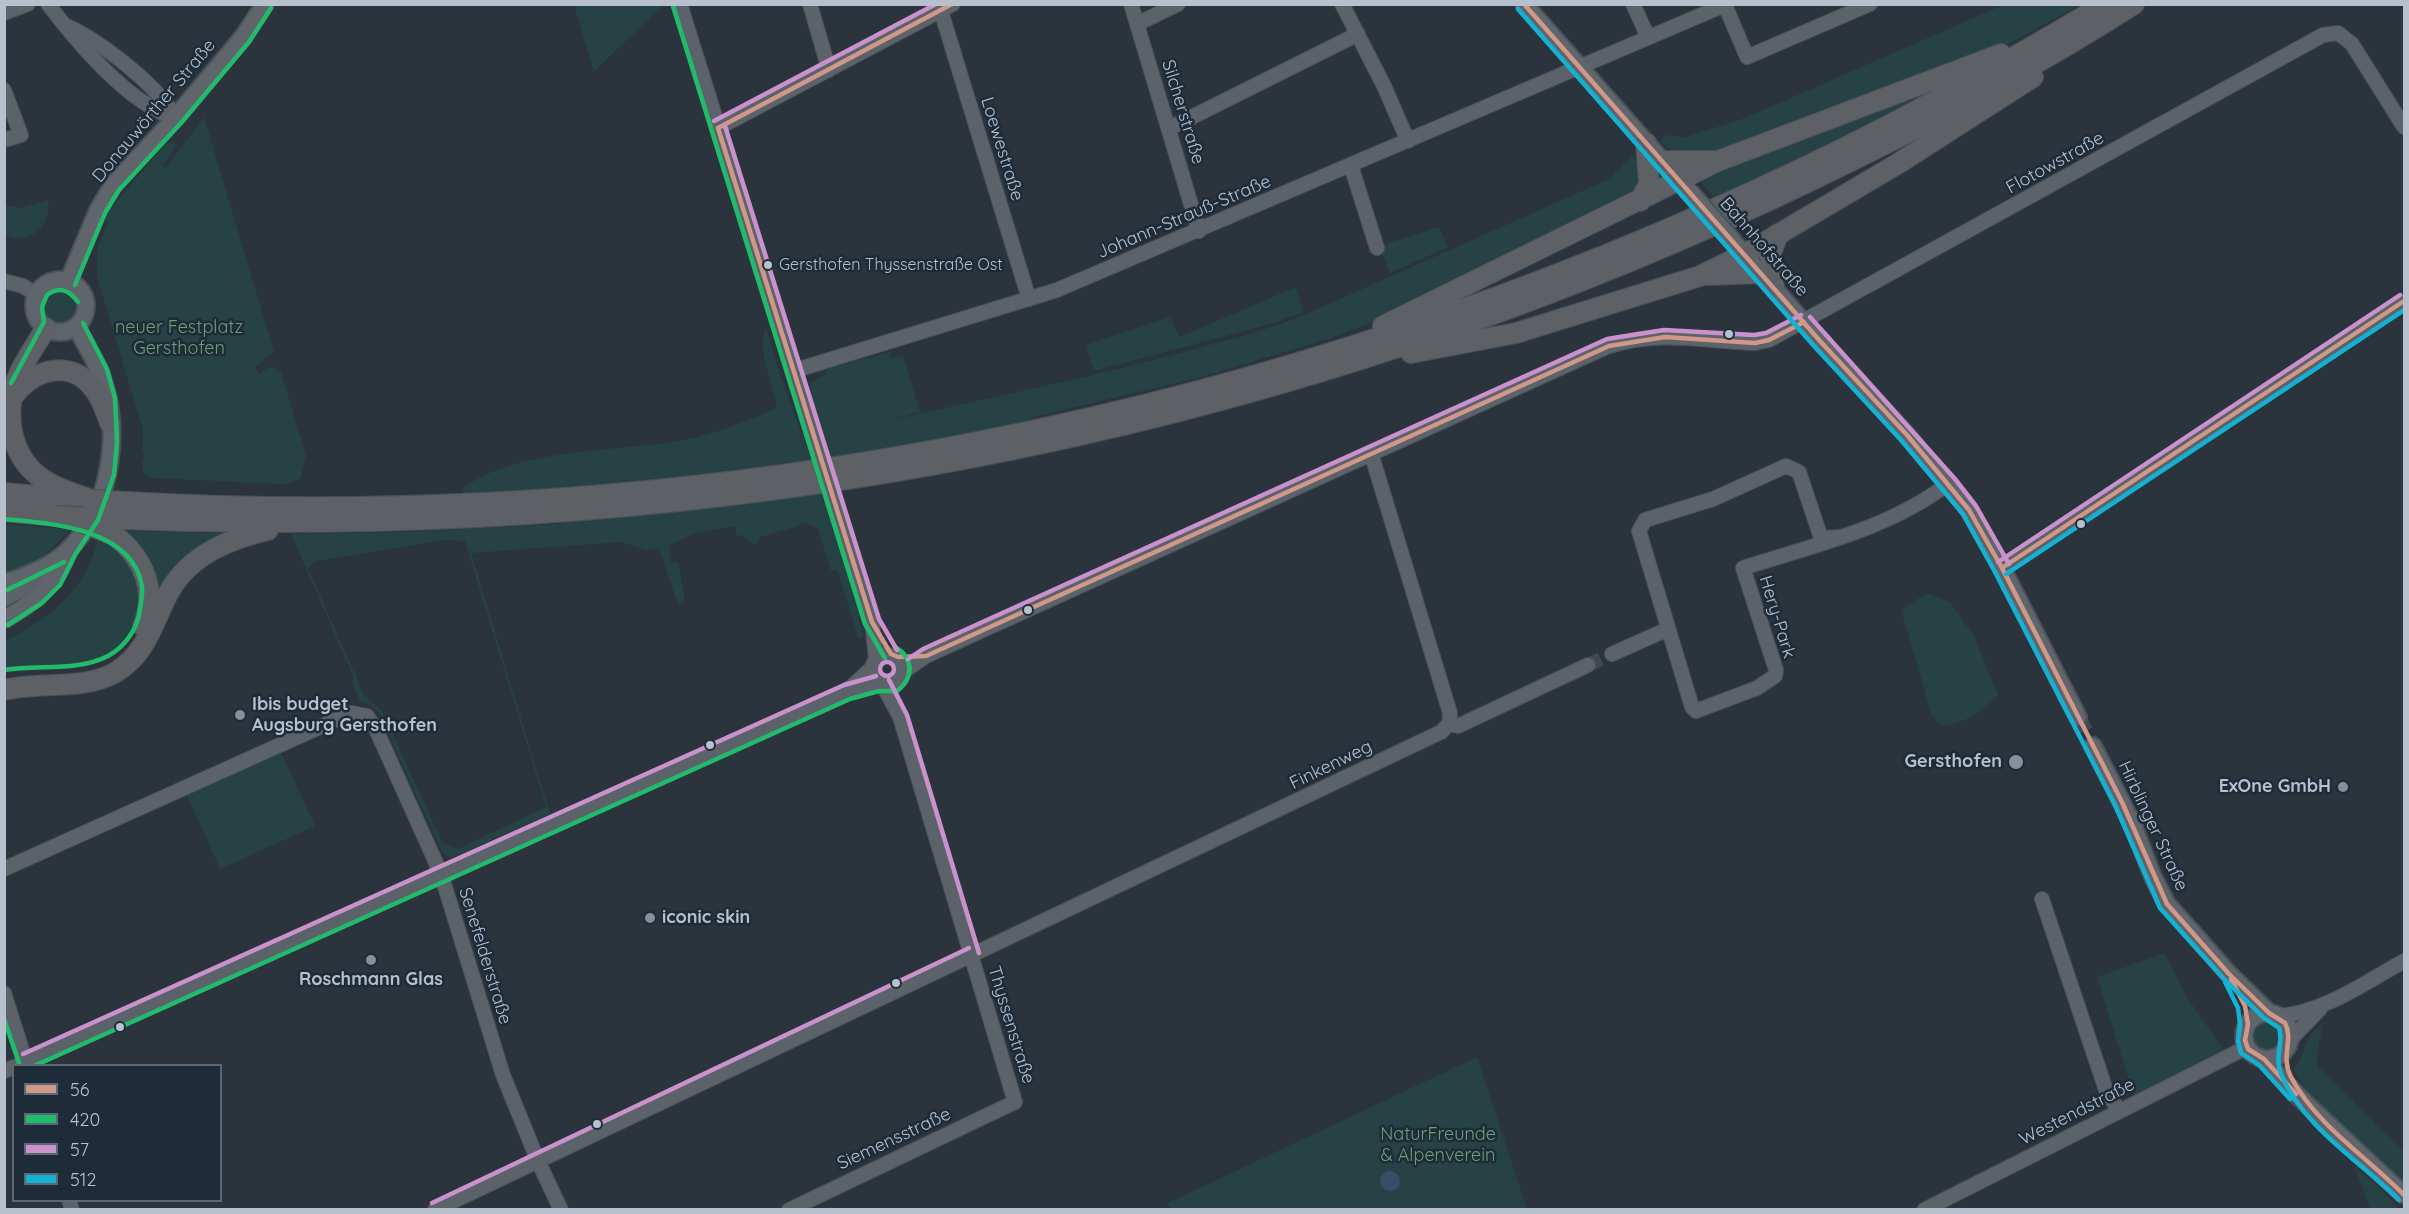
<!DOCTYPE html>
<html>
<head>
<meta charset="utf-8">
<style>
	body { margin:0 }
	#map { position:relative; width:2409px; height:1214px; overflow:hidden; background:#2b343d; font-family:Quicksand,sans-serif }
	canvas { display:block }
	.frame { position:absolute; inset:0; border:6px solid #b6c1cd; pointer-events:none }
	.legend { position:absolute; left:12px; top:1064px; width:210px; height:138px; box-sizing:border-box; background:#1e2b38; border:2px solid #5b6774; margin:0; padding:8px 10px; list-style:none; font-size:18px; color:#b6c1cd }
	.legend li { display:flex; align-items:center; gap:12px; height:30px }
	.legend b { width:30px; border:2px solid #5b6774 }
</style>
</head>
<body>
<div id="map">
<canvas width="2409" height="1214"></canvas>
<div class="frame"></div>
<ul class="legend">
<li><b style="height:8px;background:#d09888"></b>56</li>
<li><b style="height:8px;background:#20bc6c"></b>420</li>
<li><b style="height:8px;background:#ca92cd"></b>57</li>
<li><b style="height:8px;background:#13b2d5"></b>512</li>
</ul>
</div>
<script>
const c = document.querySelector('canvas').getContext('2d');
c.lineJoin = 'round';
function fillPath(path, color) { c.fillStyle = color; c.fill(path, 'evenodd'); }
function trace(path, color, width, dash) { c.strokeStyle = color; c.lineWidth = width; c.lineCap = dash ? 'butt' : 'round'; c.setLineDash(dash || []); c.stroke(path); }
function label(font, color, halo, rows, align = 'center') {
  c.font = font + ' Quicksand,sans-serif'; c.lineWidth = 5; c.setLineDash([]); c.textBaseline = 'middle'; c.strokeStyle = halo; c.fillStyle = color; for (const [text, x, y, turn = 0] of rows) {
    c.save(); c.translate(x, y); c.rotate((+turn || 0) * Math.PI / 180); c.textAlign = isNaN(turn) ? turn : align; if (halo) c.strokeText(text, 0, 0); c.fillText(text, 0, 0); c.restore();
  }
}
fillPath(new Path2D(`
	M574,5V4L664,5L594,71Z
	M2003,5H2080L2006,45L1725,151L1676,154L1660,142L1665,135L1686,137L1745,118Z
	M1984,65L1921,101L1716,199L1699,180L1700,176Z
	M204,117L274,352L255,367L258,374L272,366L281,372L306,456L300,479L287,484L152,478C142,474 139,466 145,457L142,452L143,430L97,276V249L108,223L105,218L109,211L165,144L175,141L176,145L163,166L166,168Z
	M1633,155L1641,168V191L1381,319L1328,339L1201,377L1038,416L1002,429L832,461L811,397L810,383L825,375L828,369L893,351L889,355L892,359L903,355L920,412L888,421C991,397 1094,377 1195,349C1232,339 1269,330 1304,315L1609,179Z
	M48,200C52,225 29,247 5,234V205L21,208Z
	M1439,227L1448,247L1390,273L1379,246Z
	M39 306a21 21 0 1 1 42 0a21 21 0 1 1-42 0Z
	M1296,287L1303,312L1277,322L1094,371L1086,345L1170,317L1179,337Z
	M764,331H767L779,372L813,464L468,498L462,489C517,448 613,452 679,441C713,435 743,422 775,409L777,405C771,382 760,355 764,331Z
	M821,493L856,590L853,599L859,603V622L864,635L861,638L858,637L837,569L831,571L818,528L802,522L799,526L760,537L756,544L750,543L742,535L737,536L735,526C709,530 688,533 668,547L671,561L678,563L685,597L683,603L678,604L659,548L647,550L622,542L471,553L550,814L451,858L443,854L379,713L371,705L360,701L352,682L354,678L291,534L416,532L558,524L594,518L669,512ZM445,540L465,541L546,807L458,849L442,842L382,711L364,695L308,568L316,561Z
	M4,524L70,530L37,564L5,579Z
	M117,531L231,533L153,608Z
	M98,538L112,544L139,573C140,618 145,643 96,663L5,673V641C51,617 86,591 98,538Z
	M1927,593L1950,602L1974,636L1998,695C1983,712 1965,723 1942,726L1932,716L1901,610Z
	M281,752L315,826L220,869L187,795Z
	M2165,953L2186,996L2224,1050L2134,1096L2097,977Z
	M2250 1036a17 17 0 1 1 34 0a17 17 0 1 1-34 0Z
	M2323,1023L2316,1059L2319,1068L2404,1151V1185C2368,1146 2319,1116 2293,1069L2298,1064L2310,1035Z
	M1477,1057L1527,1209L1170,1210L1168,1203Z
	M2355,1167L2378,1186L2398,1209H2370Z`), '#274244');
fillPath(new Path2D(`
	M1380 1181a10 10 0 1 1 20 0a10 10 0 1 1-20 0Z`), '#364e68');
trace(new Path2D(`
	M1588,665L1612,654`), '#404953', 14, [14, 7]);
trace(new Path2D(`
	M2078,717L2093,746`), '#404953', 16, [16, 8]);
const minor = new Path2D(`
	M48,4C77,42 129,104 175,118
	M680,4L816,440
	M810,4L829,70
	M1131,4L1199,231
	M1342,4L1384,86L1408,141
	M1633,4L1648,37
	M1725,5L1747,57L1870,4
	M941,11L1029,299
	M4,13L28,4
	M1137,24L1178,4
	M69,27C101,42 160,87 175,118
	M4,90L21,135L4,140
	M718,128L953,4
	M1170,128L1358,34
	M1351,166L1377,248
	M4,281L23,286L37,295
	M793,371L1057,290L1727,4
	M836,505L872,622L876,658
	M1840,537L1821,538L1799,472L1786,466L1713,499L1645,520L1639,531L1692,707L1696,711L1757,688L1775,676L1776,670L1743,568C1814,545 1889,529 1949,483
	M2002,568L2404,301
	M4,599L30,586L52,567
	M1612,654L1668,629
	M871,669L878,683L894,684L903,672L926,656L1609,346C1662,330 1702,341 1755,343L1769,340L2323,35L2338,33L2352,44L2404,127
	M848,690L871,669L876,658L883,654L898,657L903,672
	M1449,724L1458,726L1588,665
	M4,869L351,713L367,716L375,727L441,874L503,1075L538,1161L561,1210
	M2042,899L2106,1090L2119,1111
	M4,993L27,1066
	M2278,1016C2323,1013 2366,982 2404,961
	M2289,1041L2320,1009
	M17,1066L847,692L878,683
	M4,1071L14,1067
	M69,1200L72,1210
	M435,1210L1441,732L1449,724L1450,713L1371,453
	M789,1210L1015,1102L900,717L882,684
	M1924,1210L2247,1047`);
const major = new Path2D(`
	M1524,4L1687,189
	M1736,245L1820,341L1907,435L1969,510L2002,568L2078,717
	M34 306a26 26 0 1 1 52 0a26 26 0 1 1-52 0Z
	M68,282L98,210L113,185L175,118L243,37L265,4
	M4,583C25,577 54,565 69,549C109,510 121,436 104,384C98,364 86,345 76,327
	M4,619C33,604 58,582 68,551
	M2093,746L2133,825L2153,877L2167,904L2229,974L2269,1013
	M2244 1036a23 23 0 1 1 46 0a23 23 0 1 1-46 0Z
	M2264,1059L2299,1097L2404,1195`);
const highway = new Path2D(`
	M1662,161H1713
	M1640,201L1649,184L1646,143
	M1709,275L1761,273
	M1774,287L1770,256L1778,234
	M1383,326L1718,161L2001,54
	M46,328C37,343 27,357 20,372C3,408 8,454 41,478C56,489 75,494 92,500
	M1411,353L1516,333L1700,276L1745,254L1899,163L2033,77
	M14,395C35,369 71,358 94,389C102,399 106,412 110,423
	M4,493L72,499
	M127,502C703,534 1283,417 1803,168C1906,119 2006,63 2105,4
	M4,511L57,516
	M120,519C712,542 1283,436 1818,177C1926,125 2033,69 2134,4
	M114,535C143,557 158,590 143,626
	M4,690C40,681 84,691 116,672C144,655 151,629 164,602C183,558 225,540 268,530`);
trace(minor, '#4a5057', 16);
trace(major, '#495159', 20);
trace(highway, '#485058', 22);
trace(minor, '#5c626a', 14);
trace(major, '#5f656b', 16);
trace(highway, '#5d6064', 20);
const minorBridge = new Path2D(`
	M816,440L836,505`);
const majorBridge = new Path2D(`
	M1690,192L1734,242`);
const highwayBridge = new Path2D(`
	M92,500L127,502
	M57,516L120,519
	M83,523L114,535`);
trace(minorBridge, '#4a5057', 16, []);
trace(majorBridge, '#495159', 20, []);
trace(highwayBridge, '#485058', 22, []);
trace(minorBridge, '#5c626a', 14);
trace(majorBridge, '#5f656b', 16);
trace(highwayBridge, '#5d6064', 20);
trace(new Path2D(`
	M1524,4L1820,341L1907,435L1969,510L2002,568L2122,802L2167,904L2229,974L2269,1013L2285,1023C2294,1040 2280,1056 2291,1077C2316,1125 2367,1157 2404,1195
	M718,128L872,622L891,654
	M718,128L952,4
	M2002,568L2404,301
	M891,654L898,657L926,656L1609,346L1665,337L1755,343L1769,340L1804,322
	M2231,979L2245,1006L2248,1024L2245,1040L2248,1049L2264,1059L2296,1094`), '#d09888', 4.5);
trace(new Path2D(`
	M673,6L865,624L885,658
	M75,285L105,213L119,190L181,123L249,42L271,8
	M11,383L44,322L42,307L47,295C60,286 69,290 78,302
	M4,519C50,523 132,528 142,586C143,593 141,602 140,609C138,628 125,647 108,656C77,672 38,664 4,670
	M7,590L64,562
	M8,625L42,603L60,585L75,555L98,520L114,475L117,443L115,398L107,369L83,323
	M4,1019L19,1063
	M34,1066L850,699L879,691H897C914,678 914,658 895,647`), '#20bc6c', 4.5);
trace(new Path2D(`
	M714,121L936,4
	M725,126L879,619L897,650
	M1810,317L1955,479L1976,506L2009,564
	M1998,562L2400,295
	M908,659L923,649L1607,339L1664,330L1754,335L1766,333L1801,315
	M880 669a7 7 0 1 1 14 0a7 7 0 1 1-14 0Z
	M889,680L907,715L979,953
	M23,1054L844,685L876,676
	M432,1203L969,948`), '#ca92cd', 4.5);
trace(new Path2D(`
	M1518,9L1814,346L1901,440L1963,514L1995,572L2115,805L2160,908L2224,979L2264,1018L2279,1028C2284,1042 2274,1057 2281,1074C2303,1127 2360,1161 2399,1200
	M2006,574L2404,310
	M2225,982L2238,1008L2240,1024L2238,1041L2241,1053L2259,1065L2290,1099`), '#13b2d5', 4.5);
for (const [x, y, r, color] of [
	[768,265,5,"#b6c1cd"],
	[1729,334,5,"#b6c1cd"],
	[2081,524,5,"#b6c1cd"],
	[1028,610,5,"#b6c1cd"],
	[240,715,6,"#85909b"],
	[710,745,5,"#b6c1cd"],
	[2016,762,8,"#85909b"],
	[2343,787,6,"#85909b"],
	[650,918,6,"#85909b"],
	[371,960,6,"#85909b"],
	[896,983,5,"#b6c1cd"],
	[120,1027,5,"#b6c1cd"],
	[597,1124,5,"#b6c1cd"]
]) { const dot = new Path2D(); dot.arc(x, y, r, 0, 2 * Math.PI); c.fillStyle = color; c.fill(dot); trace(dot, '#1e2b38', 2); }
label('16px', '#b6c1cd', '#1e2b38', [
	["Gersthofen Thyssenstraße Ost",779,265]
], 'left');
label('18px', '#b6c1cd', '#1e2b38', [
	["Donauwörther Straße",154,111,-50],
	["Silcherstraße",1183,112,73],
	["Loewestraße",1002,149,73],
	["Flotowstraße",2055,163,-29],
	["Johann-Strauß-Straße",1184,217,-23],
	["Bahnhofstraße",1764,247,49],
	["Hery-Park",1777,617,73],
	["Finkenweg",1331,765,-26],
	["Hirblinger Straße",2153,826,65],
	["Senefelderstraße",485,956,73],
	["Thyssenstraße",1011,1025,73],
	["Westendstraße",2077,1112,-27],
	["Siemensstraße",894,1139,-25]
]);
label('18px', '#6ba073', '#1e2b38', [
	["neuer Festplatz",179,328],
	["Gersthofen",179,349],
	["NaturFreunde",1438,1135],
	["& Alpenverein",1438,1156]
]);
label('bold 18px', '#b6c1cd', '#1e2b38', [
	["Ibis budget",252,705],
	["Augsburg Gersthofen",252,726],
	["Gersthofen",2002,762,"right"],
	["ExOne GmbH",2331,787,"right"],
	["iconic skin",662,918],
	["Roschmann Glas",371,980,"center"]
], 'left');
</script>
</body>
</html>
